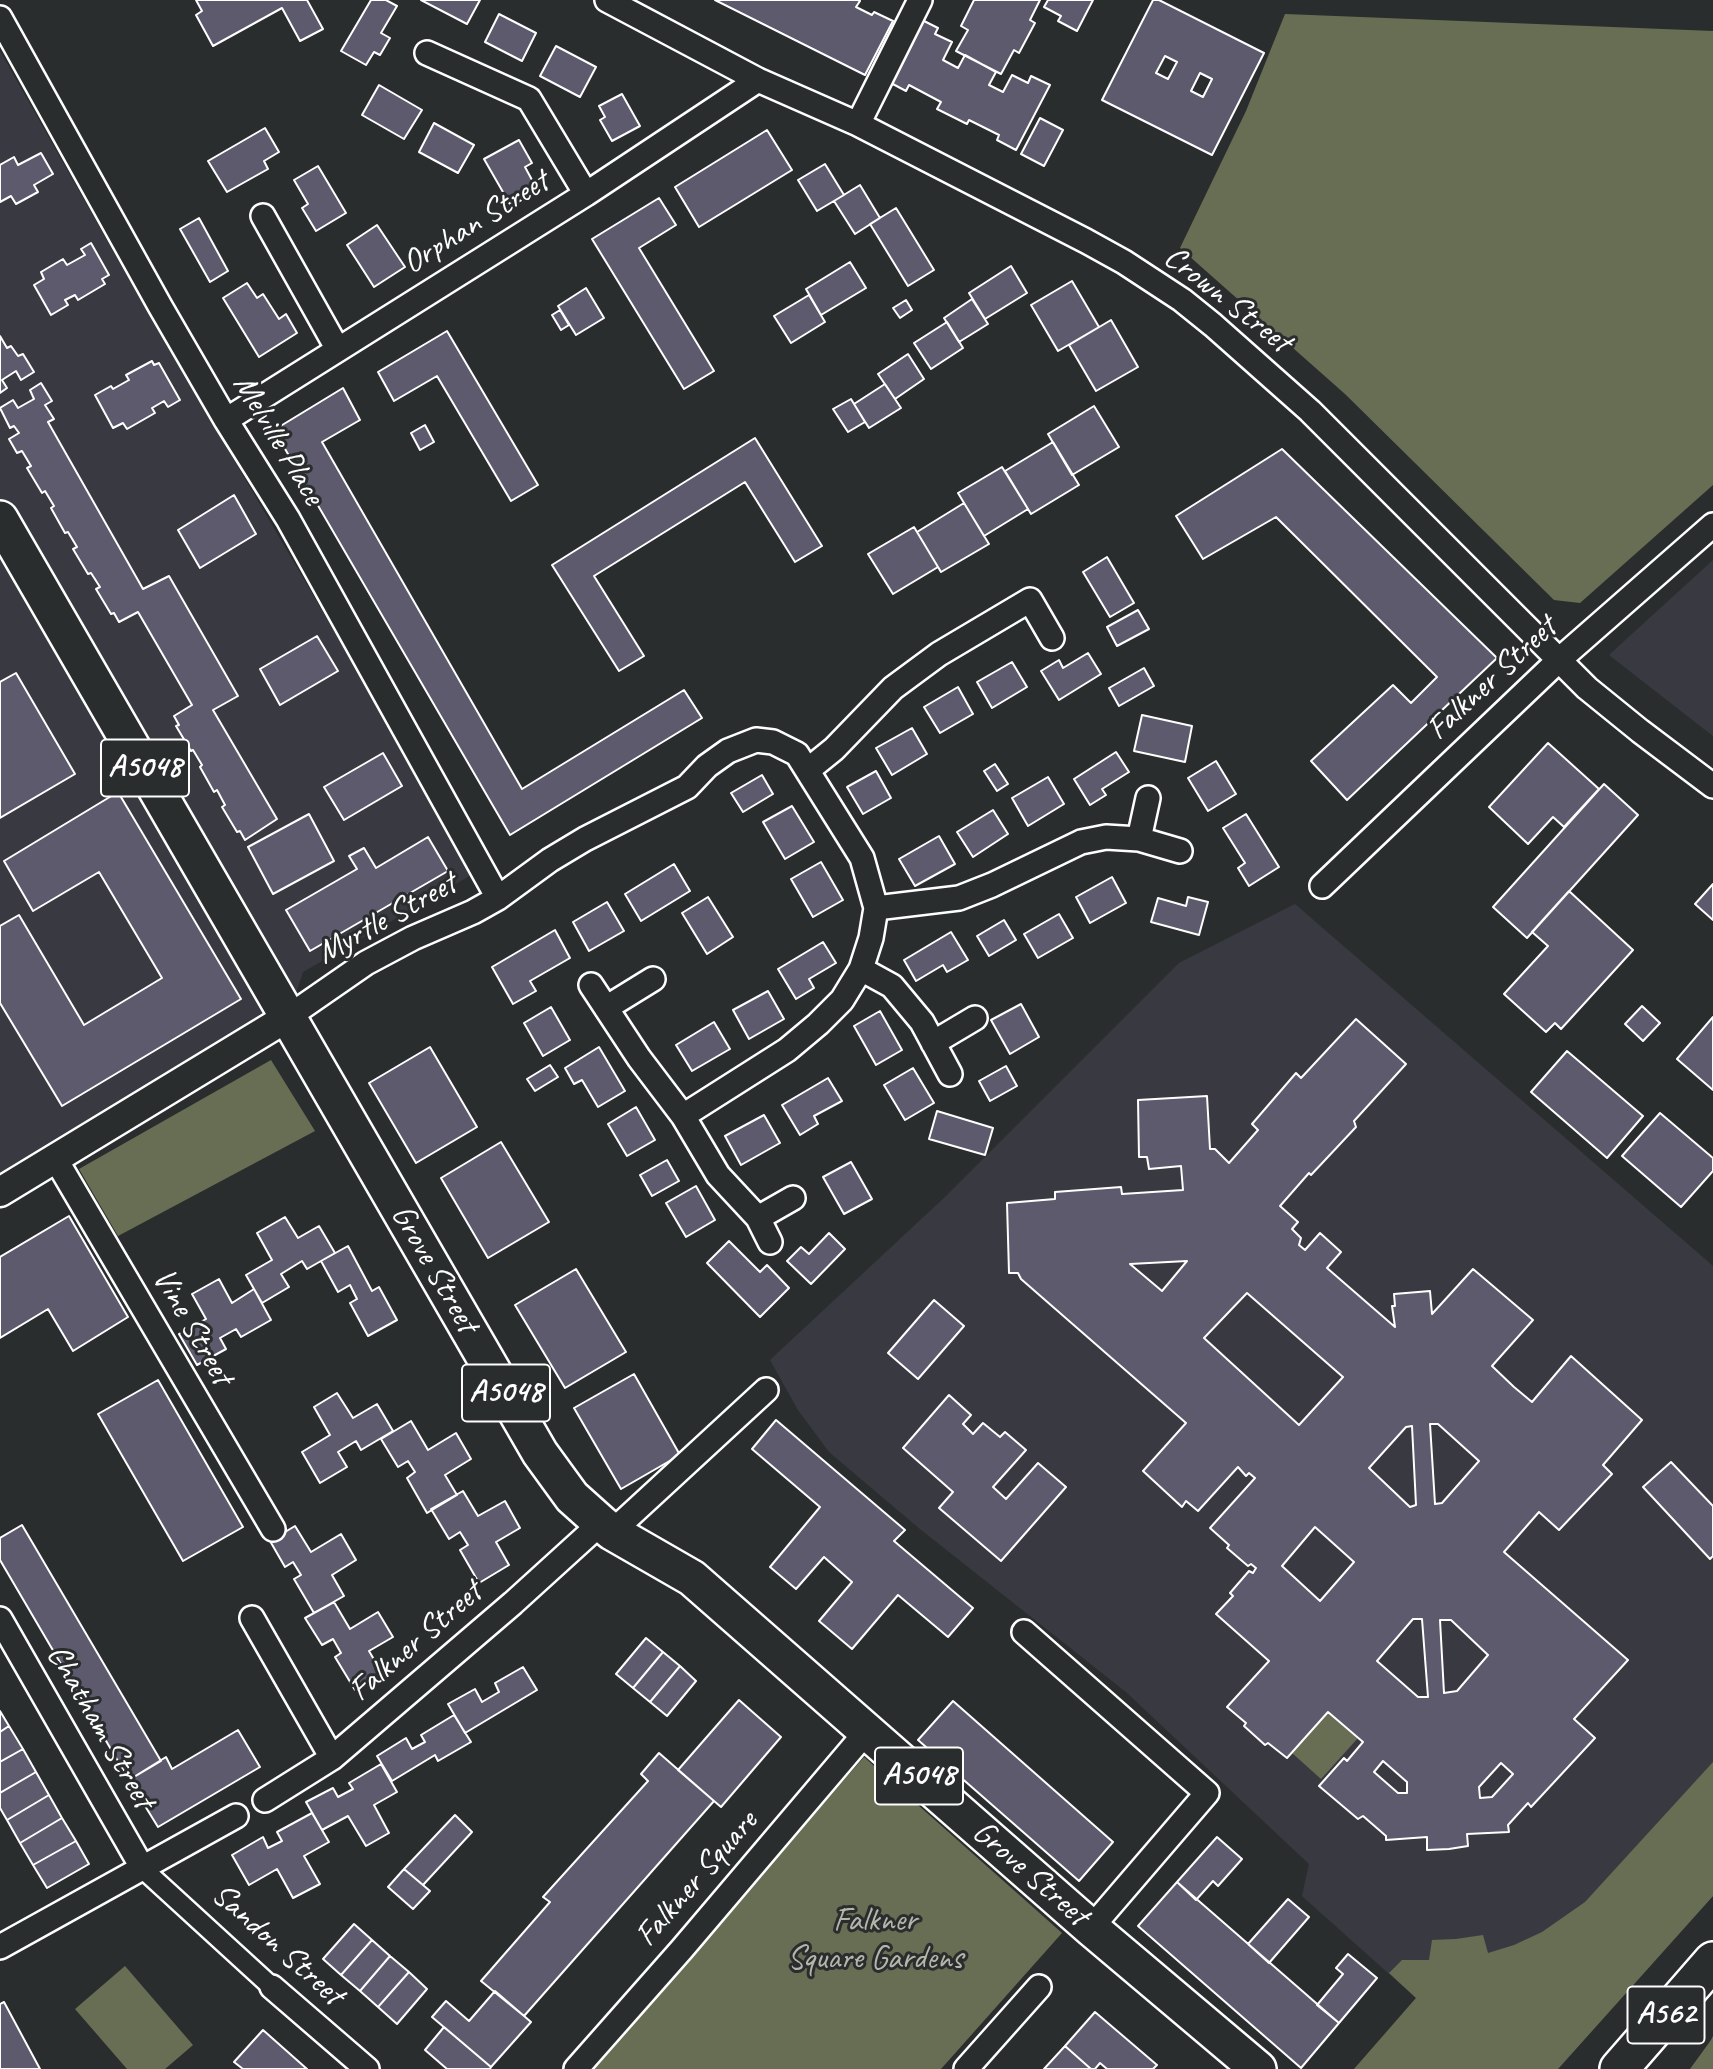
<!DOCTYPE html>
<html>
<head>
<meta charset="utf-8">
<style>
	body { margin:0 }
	canvas { display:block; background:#2a2d2e }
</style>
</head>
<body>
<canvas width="1713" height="2069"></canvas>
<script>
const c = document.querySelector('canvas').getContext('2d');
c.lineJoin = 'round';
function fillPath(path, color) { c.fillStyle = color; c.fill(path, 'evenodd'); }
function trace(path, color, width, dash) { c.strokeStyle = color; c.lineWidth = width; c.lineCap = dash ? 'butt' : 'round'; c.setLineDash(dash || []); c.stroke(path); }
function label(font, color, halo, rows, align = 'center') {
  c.font = font + ' Caveat,sans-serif'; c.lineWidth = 6; c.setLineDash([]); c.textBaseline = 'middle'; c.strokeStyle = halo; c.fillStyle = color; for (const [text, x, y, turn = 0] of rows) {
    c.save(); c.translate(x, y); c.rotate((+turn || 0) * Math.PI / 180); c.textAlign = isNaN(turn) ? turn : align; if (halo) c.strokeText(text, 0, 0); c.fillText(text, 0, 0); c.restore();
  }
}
fillPath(new Path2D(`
	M0,51L152,320L457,841L473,874L303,972L288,1017L0,1192Z
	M1713,560V736L1609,655Z
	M1295,904L1713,1266V1896L1558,2069H1354L1416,1998L1302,1896L1309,1864L1126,1692L920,1529L829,1452L798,1410L770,1360L945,1197L1179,963Z`), '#393a41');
fillPath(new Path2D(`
	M1285,14L1713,31V485L1580,603L1554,600L1345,394L1180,248L1246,111Z
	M271,1060L315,1131L118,1236L79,1169Z
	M1328,1712L1358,1738L1321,1779L1292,1753Z
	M864,1757L1062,1933L941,2069H591Z
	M1713,1762V1896L1558,2069H1354L1416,1998L1389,1973L1402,1960H1429L1432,1940L1456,1939L1483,1935L1488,1953L1514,1945L1542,1932L1585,1902Z
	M125,1966L193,2045L165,2069H127L75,2009Z
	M1713,2036V2069H1690L1711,2040Z`), '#686e53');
const building = new Path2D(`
	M196,0H307L323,29L300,41L282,8L213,46L196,15L202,11Z
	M371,0H386L397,6L381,33L390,38L380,55L374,52L366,65L341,51Z
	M421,0H480L467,24Z
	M715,0H858L860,1L856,7L872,15L874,12L893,21L865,75Z
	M974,0H1040L1030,20L1035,23L1019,53L1014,50L1001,74L956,51L968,30L961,26Z
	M1048,0H1093L1077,31L1058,21L1061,16L1044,7Z
	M1153,0H1159L1264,53L1212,155L1102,100ZM1165,56L1177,62L1168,79L1156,73ZM1200,73L1212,79L1203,97L1191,91Z
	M499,14L536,33L522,61L485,42Z
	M922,20L938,28L935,34L952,42L943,60L958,68L965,55L996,72L989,85L1003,92L1012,75L1028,83L1031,76L1050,85L1016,150L997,140L999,135L969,120L967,124L937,109L941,102L909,85L906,91L889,82Z
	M556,46L596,67L580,97L540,76Z
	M379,85L422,110L404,139L362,115Z
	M622,94L640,126L612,141L600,120L605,117L599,106Z
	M1040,118L1063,130L1044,166L1021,154Z
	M434,123L474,145L458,173L419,152Z
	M265,128L279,152L264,161L268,169L227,192L208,161Z
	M767,130L792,170L699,227L675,187Z
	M519,140L532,163L525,167L538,191L511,206L484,159Z
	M41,153L53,174L34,185L38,192L16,204L11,196L0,202V165L14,157L18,165Z
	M825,164L844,195L817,211L798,180Z
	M318,166L346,213L316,231L302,208L308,204L294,180Z
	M860,185L880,218L855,234L834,201Z
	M659,198L676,225L639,248L714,371L684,389L592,239Z
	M896,208L934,270L908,286L870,224Z
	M199,218L228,271L210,282L180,229Z
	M377,225L405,267L374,287L347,245Z
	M91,243L109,275L102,279L105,284L78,300L75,295L65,300L68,305L51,315L34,285L44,279L41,272L63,259L67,265L85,255L81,249Z
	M850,262L866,288L821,315L806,289Z
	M1011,266L1027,293L985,319L969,293Z
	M1072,281L1099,327L1058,351L1031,305Z
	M247,283L257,298L263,294L279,319L286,314L297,333L259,357L223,298Z
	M586,288L604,318L576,335L558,306Z
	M809,295L825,322L791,343L774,316Z
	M972,299L988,324L959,342L944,318Z
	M906,300L912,310L900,318L893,308Z
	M560,310L569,325L561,330L552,315Z
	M1111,320L1138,367L1096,391L1069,345Z
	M947,322L963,348L931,369L914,343Z
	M447,331L538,485L511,501L437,376L394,401L378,372Z
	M0,336L7,348L11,346L18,356L23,354L34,372L21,380L16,371L2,380L7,388L0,393Z
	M908,354L924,379L895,399L878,374Z
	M152,361L154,365L159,363L180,400L168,407L164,401L152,408L155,413L127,429L123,423L113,428L95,395L111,386L113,389L129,380L126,375Z
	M41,383L52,401L45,405L54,419L48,422L143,589L169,576L238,696L213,710L277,819L245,840L240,831L237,832L222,807L225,805L217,790L214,792L200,767L202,765L193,750L191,751L176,726L179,725L174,716L192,705L138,612L119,622L114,613L111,614L96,589L100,587L91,573L88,574L73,549L77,547L68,532L65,533L51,508L54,506L45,491L42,493L27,468L31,466L22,451L17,453L9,439L19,433L14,426L10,428L0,408L13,400L18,408L34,399L30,390Z
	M885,384L901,408L869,428L854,404Z
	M343,388L360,420L322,442L522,789L684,690L702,718L510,835L274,430Z
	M851,399L865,422L848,432L833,409Z
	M1094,406L1119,447L1072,475L1048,434Z
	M425,425L434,442L420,450L411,433Z
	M755,438L822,546L795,562L745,482L594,576L644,656L619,671L552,565Z
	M1053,442L1079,485L1031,514L1005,471Z
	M1282,449L1497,658L1347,800L1311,761L1393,685L1411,703L1437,677L1276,517L1203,559L1176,516Z
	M1002,467L1028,509L984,536L958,493Z
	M234,495L256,534L200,568L178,530Z
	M964,503L989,544L941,572L917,532Z
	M914,527L938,567L893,594L868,554Z
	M1107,557L1134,603L1110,617L1083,572Z
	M1138,610L1149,629L1117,646L1107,627Z
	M317,636L338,671L280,705L260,669Z
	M1088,653L1101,674L1059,700L1041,671L1059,660L1063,668Z
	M1012,662L1027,687L992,708L977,682Z
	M1144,668L1154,686L1119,706L1109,688Z
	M16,673L75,774L0,818V682Z
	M958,687L973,714L940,733L924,707Z
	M1142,715L1192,726L1185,762L1134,751Z
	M912,728L927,754L892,775L876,748Z
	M1548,743L1599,789L1564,827L1553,817L1528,844L1489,807Z
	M1116,752L1129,772L1102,789L1106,795L1090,805L1074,779Z
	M383,753L402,786L344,820L324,787Z
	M1216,761L1236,794L1208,811L1188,778Z
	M995,764L1008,784L997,791L984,771Z
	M876,771L891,798L863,814L847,787Z
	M762,775L773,794L743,812L731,793Z
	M1048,777L1064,804L1028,826L1012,798Z
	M1604,784L1638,815L1527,938L1493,907Z
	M118,792L241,999L62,1106L0,1003V926L19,915L84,1025L162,978L99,872L33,911L4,861Z
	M792,806L814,842L785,859L763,822Z
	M993,810L1008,834L973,857L957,832Z
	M309,814L334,861L273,894L248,847Z
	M1246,814L1279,867L1249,886L1238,868L1245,863L1223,828Z
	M939,836L955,864L915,886L899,859Z
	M428,837L448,871L310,951L286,910L357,869L349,856L364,848L376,868Z
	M821,862L843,900L813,917L791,879Z
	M674,864L690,891L641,921L625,894Z
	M1112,877L1126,903L1090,923L1076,897Z
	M1713,884V920L1695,904Z
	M1569,891L1633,950L1561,1029L1555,1023L1546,1032L1504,994L1548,946L1532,932Z
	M708,897L733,937L707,954L682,913Z
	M1188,897L1208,902L1199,935L1151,922L1158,898L1186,906Z
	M607,902L624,931L589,951L573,922Z
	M1059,914L1073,938L1038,958L1024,934Z
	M1004,920L1016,940L989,956L977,936Z
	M555,930L570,958L530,981L536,991L513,1004L492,967Z
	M951,932L968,960L947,972L943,965L916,981L904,960Z
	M823,942L836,963L809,979L814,988L796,999L778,969Z
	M768,991L784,1019L749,1039L733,1010Z
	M1021,1004L1039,1037L1010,1054L991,1020Z
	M1642,1006L1660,1023L1643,1041L1625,1024Z
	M551,1007L570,1040L543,1056L524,1023Z
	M880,1011L902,1050L876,1065L854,1026Z
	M1713,1017V1090L1677,1059Z
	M1356,1019L1406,1064L1354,1121L1356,1127L1311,1175L1309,1173L1280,1206L1298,1222L1292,1229L1301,1238L1299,1245L1305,1250L1320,1233L1341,1252L1327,1268L1395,1327L1392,1306H1395L1394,1294L1430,1291L1432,1314L1473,1269L1533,1320L1492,1366L1514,1387L1532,1402L1571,1356L1642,1420L1603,1465L1612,1474L1559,1530L1539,1512L1504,1552L1628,1660L1574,1719L1595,1738L1531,1807L1528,1803L1508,1825L1509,1832L1467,1834L1468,1846L1449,1849L1427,1850V1837L1386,1840V1836L1363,1816L1358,1819L1319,1786L1344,1758L1347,1761L1363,1742L1328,1712L1287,1758L1268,1743L1265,1745L1244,1726L1246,1723L1227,1707L1269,1661L1216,1614L1233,1596L1230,1593L1249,1571L1253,1573L1256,1568L1251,1564L1248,1566L1227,1548L1229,1545L1210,1528L1255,1478L1249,1473L1246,1476L1238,1467L1198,1511L1186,1501L1182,1507L1143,1471L1186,1423L1021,1279L1018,1273H1009L1007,1203L1055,1199V1192L1121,1187L1122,1194L1183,1190L1181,1166L1149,1169L1147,1157H1139L1138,1100L1207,1096L1210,1149H1215L1229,1163L1258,1130L1252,1124L1296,1073L1301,1078ZM1187,1261L1162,1291L1130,1264ZM1247,1293L1343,1377L1299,1425L1204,1338ZM1430,1424H1438L1479,1461L1442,1503L1435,1504ZM1412,1426L1416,1505L1410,1507L1369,1468L1406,1427ZM1315,1527L1354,1562L1320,1601L1282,1566ZM1413,1619H1422L1428,1697H1418L1377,1661ZM1440,1620H1451L1488,1655L1457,1691L1444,1693ZM1383,1761L1407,1782V1793H1398L1374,1772ZM1501,1763L1513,1774L1492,1797L1480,1798L1479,1787Z
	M714,1022L730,1049L692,1071L676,1045Z
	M430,1047L477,1127L416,1163L369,1083Z
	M599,1047L625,1091L598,1107L582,1080L574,1084L565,1068Z
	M1567,1051L1643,1116L1607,1158L1531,1092Z
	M550,1065L558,1077L535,1091L527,1079Z
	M1006,1066L1017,1086L990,1101L979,1081Z
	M913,1068L934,1103L905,1120L884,1085Z
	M828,1078L842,1101L814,1116L818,1124L800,1135L782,1105Z
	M636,1107L655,1140L627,1156L608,1124Z
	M937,1111L993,1128L985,1155L929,1139Z
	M1660,1113L1713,1158V1171L1681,1207L1622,1156Z
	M764,1115L780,1143L741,1165L725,1136Z
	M501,1142L549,1222L488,1258L441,1178Z
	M667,1160L679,1181L652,1196L640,1175Z
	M851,1162L872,1199L844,1214L823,1177Z
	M696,1186L715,1220L686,1237L666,1203Z
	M69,1216L128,1317L73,1351L48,1309L0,1338V1257Z
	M285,1217L298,1238L319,1226L335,1253L307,1269L302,1261L281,1274L289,1287L262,1303L246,1275L272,1260L257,1233Z
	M829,1233L845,1249L811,1284L787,1261L801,1247L809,1254Z
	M729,1241L760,1272L767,1265L789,1288L760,1317L707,1263Z
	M348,1246L372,1291L379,1287L397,1320L368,1336L350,1303L357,1299L350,1285L338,1292L321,1261Z
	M576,1269L626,1352L565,1388L515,1305Z
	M219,1279L232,1303L254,1289L271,1320L241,1337L236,1329L220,1338L226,1349L197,1365L179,1334L206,1319L192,1294Z
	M934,1300L964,1326L918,1379L888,1353Z
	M634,1374L680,1455L621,1489L574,1408Z
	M158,1380L243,1527L183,1561L98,1414Z
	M337,1393L353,1418L377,1404L393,1431L361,1450L356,1441L338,1452L347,1467L320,1483L302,1452L330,1435L314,1407Z
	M949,1395L971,1415L963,1424L973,1434L983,1423L1000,1437L1005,1432L1026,1450L993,1487L1006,1499L1038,1463L1066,1487L1001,1561L939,1508L953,1492L903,1448Z
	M776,1420L905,1530L894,1541L973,1608L948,1637L898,1595L852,1649L819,1621L852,1582L824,1557L796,1589L770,1567L820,1507L752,1449Z
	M411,1421L428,1450L456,1433L471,1459L445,1475L457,1495L427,1513L407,1478L415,1472L408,1461L398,1467L381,1439Z
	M1671,1462L1713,1506V1556L1710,1559L1643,1487Z
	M463,1491L478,1516L505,1501L520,1528L496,1542L509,1565L479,1583L460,1550L468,1545L460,1532L449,1539L431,1509Z
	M22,1525L161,1761L129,1780L0,1560V1538Z
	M295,1526L311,1552L341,1534L356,1560L332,1575L344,1596L314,1613L294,1579L301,1575L293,1562L285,1567L270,1541Z
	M334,1602L350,1629L378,1612L393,1637L369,1651L382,1673L355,1690L335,1657L341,1653L333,1639L322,1645L305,1618Z
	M646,1638L663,1652L633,1688L616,1674Z
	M663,1652L680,1666L650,1702L633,1688Z
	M680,1666L696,1681L667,1716L650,1702Z
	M523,1667L537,1690L465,1733L448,1704L475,1689L482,1702L499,1692L495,1683Z
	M739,1700L781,1737L721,1807L678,1770Z
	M953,1701L1113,1842L1079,1881L918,1740Z
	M0,1711L9,1726L0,1732Z
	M454,1715L471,1742L438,1761L435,1755L392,1781L377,1756L406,1738L412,1749L425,1742L421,1735Z
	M9,1726L23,1749L0,1762V1732Z
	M238,1730L260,1767L158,1827L129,1780L166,1757L172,1769Z
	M23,1749L36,1772L0,1793V1762Z
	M659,1753L714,1801L524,2016L481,1981L550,1902L543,1897L648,1781L641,1774Z
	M381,1764L397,1792L374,1805L389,1833L366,1846L348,1816L322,1830L306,1802L333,1788L338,1797L353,1789L349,1783Z
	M36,1772L49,1795L7,1820L0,1808V1793Z
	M49,1795L62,1818L20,1843L7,1820Z
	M312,1813L329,1842L304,1856L320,1884L293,1898L277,1869L249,1885L232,1855L263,1837L268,1848L282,1841L277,1832Z
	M455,1815L472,1832L423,1885L404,1869Z
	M62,1818L76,1841L33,1865L20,1843Z
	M1217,1837L1242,1859L1218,1886L1213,1881L1196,1900L1177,1882Z
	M76,1841L89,1864L47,1888L33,1865Z
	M404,1869L430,1891L413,1909L388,1887Z
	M1177,1882L1339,2023L1301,2068L1138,1926Z
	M1288,1899L1309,1917L1269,1963L1248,1944Z
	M354,1924L372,1940L341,1975L323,1959Z
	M372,1940L390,1956L360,1991L341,1975Z
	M1348,1954L1377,1978L1339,2023L1317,2005L1343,1974L1336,1968Z
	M390,1956L409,1972L378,2007L360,1991Z
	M409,1972L427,1989L397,2024L378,2007Z
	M495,1991L531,2022L491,2067L432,2017L446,2001L469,2021Z
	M4,2002L40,2069H0V2004Z
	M1095,2012L1157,2065L1153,2069H1107L1100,2063L1095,2069H1091L1065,2046Z
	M444,2027L491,2067L490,2069H447L425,2050Z
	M263,2030L307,2069H243L234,2062Z
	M1065,2046L1091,2069H1044Z`);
fillPath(building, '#5c5a6c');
trace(building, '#fff', 2);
const pedestrian = new Path2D(`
	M143,1869L272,1987`);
const minor = new Path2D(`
	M607,0L758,80L858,124L1086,241L1124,262L1182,300L1213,325L1310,411L1587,688L1640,731L1713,786
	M0,18L160,306L226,420L288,519L498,898
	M427,53L529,99L586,194
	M858,124L920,0
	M263,216L337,348
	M226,420L586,194L758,80
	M808,770L834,749L893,688L939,654L1030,600L1052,638
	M1139,839L1148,798
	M1322,886L1559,660L1713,525
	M876,908L959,898L992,885L1081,842L1106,837L1139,839L1180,851
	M861,969L892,986L922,1022L950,1074
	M591,985L639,1058L683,1116L718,1175L758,1218L770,1242
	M606,1008L653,979
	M288,1017L366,963L413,938L473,912L498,898L550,860L585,839L687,787L707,766L728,751L756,740L773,742L797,754L862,858L876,908L871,938L861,969L842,1000L818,1024L787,1050L683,1116
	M933,1043L975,1018
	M55,1158L273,1529
	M758,1218L793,1198
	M612,1532L766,1390
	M252,1618L332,1758
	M0,1619L143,1869
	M1024,1632L1207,1793L1091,1928
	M265,1800L332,1758L513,1603L601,1523
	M0,1947L236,1816
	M272,1987L367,2069
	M576,2069L682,1949L867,1731
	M966,2069L1039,1987`);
const tertiary = new Path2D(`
	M0,1192L288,1017`);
const primary = new Path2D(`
	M0,519L540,1453L572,1497L601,1523L612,1532L692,1578L1091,1928L1258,2069`);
const trunk = new Path2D(`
	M1619,2069L1713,1961`);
trace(pedestrian, '#fff', 23);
trace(minor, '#fff', 28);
trace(tertiary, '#fff', 33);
trace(primary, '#fff', 40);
trace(trunk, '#fff', 42);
trace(pedestrian, '#2a2d2e', 18);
trace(minor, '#2a2d2e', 23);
trace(tertiary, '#2a2d2e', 28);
trace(primary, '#2a2d2e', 35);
trace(trunk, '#2a2d2e', 37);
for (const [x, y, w] of [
	[145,768,88],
	[506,1393,88],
	[919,1776,88],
	[1666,2015,77]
]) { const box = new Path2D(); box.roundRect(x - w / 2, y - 28.5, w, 57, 5); c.fillStyle = '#2a2d2e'; c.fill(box); trace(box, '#fff', 2); }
label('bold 32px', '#fff', null, [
	["A5048",145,768],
	["A5048",506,1393],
	["A5048",919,1776],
	["A562",1666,2015]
]);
label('33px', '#fff', '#2a2d2e', [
	["Orphan Street",476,223,-32],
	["Crown Street",1227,300,38],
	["Melville Place",278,440,59],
	["Falkner Street",1492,679,-43],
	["Myrtle Street",387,919,-29],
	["Grove Street",434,1269,60],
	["Vine Street",192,1327,60],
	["Falkner Street",416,1642,-41],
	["Chatham Street",100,1727,60],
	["Grove Street",1030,1874,41],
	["Falkner Square",697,1879,-49],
	["Sandon Street",277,1945,42]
]);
label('33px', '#b4b6a9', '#2a2d2e', [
	["Falkner",875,1921],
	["Square Gardens",875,1959]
]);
</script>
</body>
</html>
